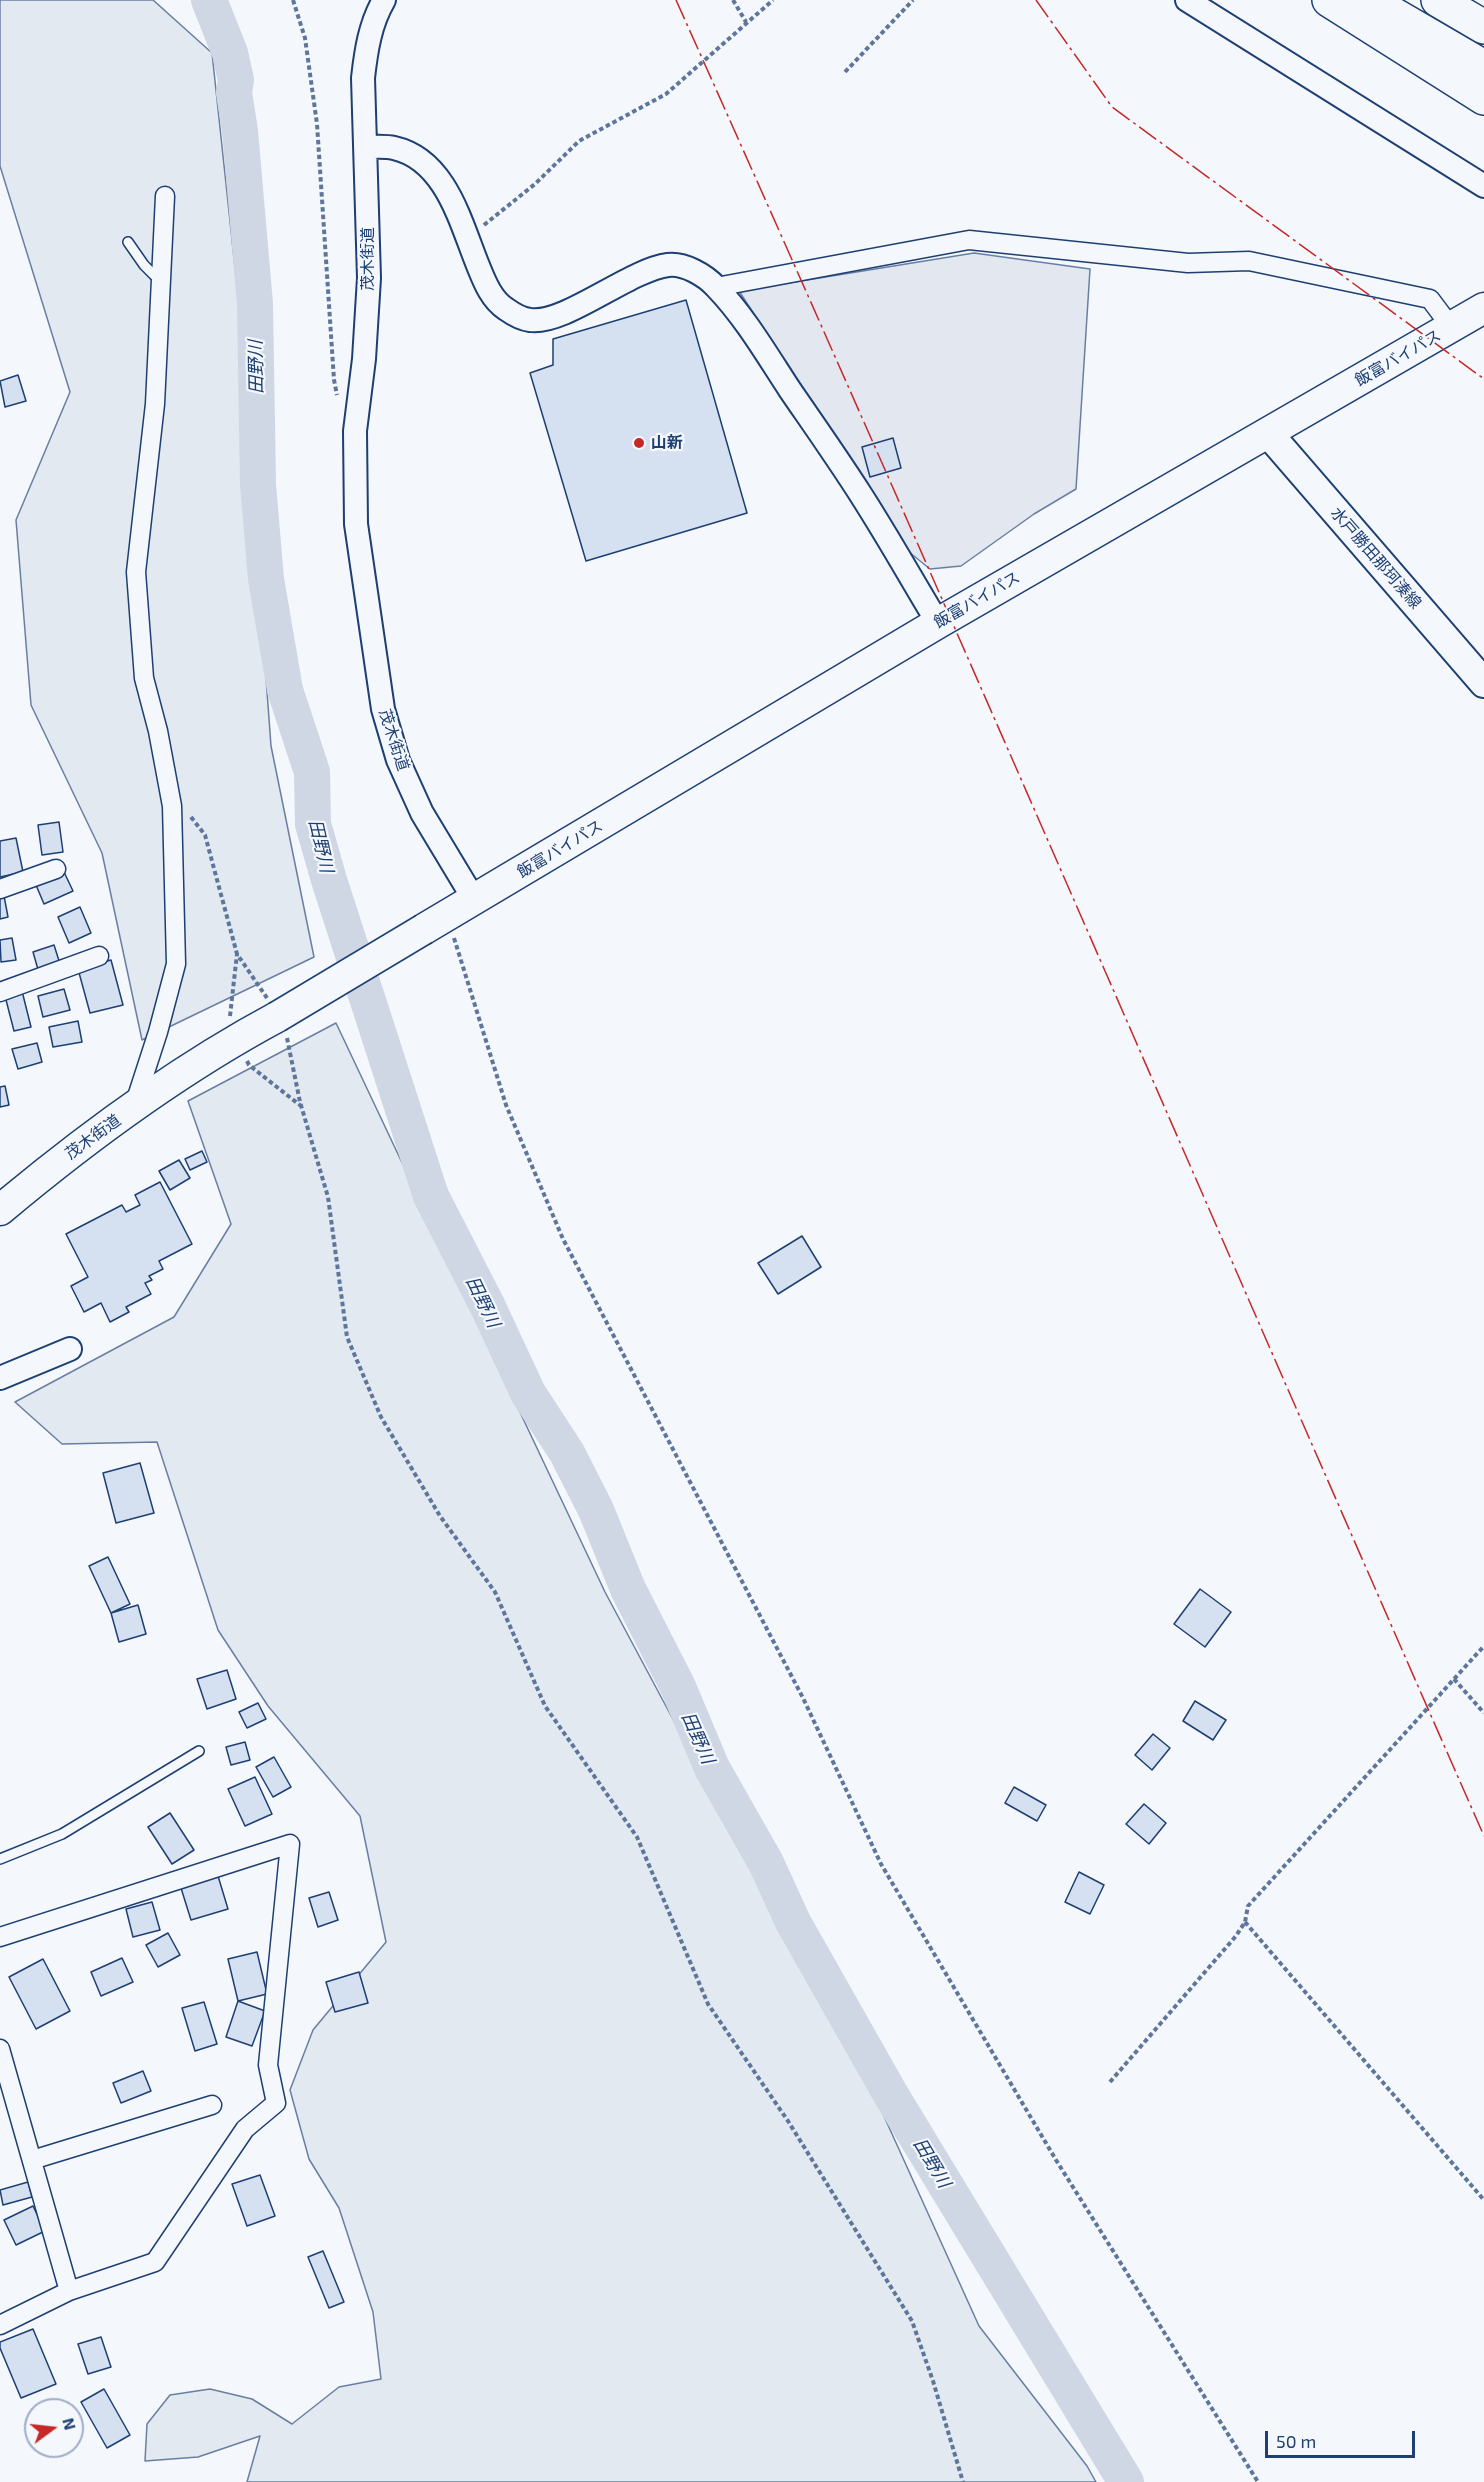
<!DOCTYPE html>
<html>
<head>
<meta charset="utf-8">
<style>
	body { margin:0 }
	#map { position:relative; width:1484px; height:2482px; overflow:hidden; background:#f4f7fb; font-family:"Exo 2",sans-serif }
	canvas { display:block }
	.north { position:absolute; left:24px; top:2398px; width:60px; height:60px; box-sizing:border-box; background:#f4f7fb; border:2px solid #9eadc5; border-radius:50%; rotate:75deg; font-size:16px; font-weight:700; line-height:24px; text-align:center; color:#1d3f73 }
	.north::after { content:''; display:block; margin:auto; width:21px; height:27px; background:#c62828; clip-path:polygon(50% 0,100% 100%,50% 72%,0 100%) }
	.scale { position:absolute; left:1265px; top:2431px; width:150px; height:27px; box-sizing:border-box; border:3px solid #1d3f73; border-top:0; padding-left:8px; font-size:18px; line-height:21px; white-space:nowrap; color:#1d3f73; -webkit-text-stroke:4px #f4f7fb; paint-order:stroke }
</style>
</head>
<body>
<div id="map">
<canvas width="1484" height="2482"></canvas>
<div class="north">N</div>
<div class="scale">50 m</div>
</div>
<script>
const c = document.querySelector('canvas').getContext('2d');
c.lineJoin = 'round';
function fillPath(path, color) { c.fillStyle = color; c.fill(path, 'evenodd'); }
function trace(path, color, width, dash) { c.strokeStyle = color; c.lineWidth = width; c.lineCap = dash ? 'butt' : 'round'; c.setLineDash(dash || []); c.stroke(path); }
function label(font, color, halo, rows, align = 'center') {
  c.font = font + ' "Exo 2","Noto Sans JP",sans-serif'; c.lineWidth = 4.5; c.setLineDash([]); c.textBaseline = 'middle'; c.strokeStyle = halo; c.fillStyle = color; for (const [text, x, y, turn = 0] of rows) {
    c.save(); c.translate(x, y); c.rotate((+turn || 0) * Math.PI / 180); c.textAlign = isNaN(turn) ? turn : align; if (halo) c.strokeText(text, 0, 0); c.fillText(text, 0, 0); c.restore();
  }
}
const green = new Path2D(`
	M0,0H153L212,53L238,296L271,746L314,957L142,1040L102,853L31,705L16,520L70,392L0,166Z
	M336,1023L605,1592L878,2103L979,2326L1087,2466L1096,2482H247L260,2436L198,2457L145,2461L147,2424L170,2395L210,2389L252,2399L292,2424L339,2387L381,2379L373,2312L339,2208L309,2159L290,2090L313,2030L386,1942L360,1816L268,1706L218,1630L157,1442L62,1444L15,1402L174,1317L231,1224L188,1101Z`);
fillPath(green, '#e3e9f0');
trace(green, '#687fa3', 1.5);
const parking = new Path2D(`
	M974,253L1090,269L1076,489L1034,514L961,566L930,569L909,552L739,291Z`);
fillPath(parking, '#e3e8f0');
trace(parking, '#687fa3', 1.5);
trace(new Path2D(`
	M209,0L230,53L236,80L234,93L240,131L255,304L258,485L266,579L285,690L312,772L313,824L329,880L431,1196L488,1307L528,1393L567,1453L596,1510L628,1589L678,1687L712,1768L766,1863L793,1922L891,2095L1126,2482`), '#cfd7e4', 36);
const building = new Path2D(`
	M686,300L747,513L586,561L530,373L553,365V339Z
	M18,375L26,401L5,407L0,381Z
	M893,438L901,468L870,477L862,447Z
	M59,822L63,852L42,855L38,825Z
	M16,838L23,872L0,877V841Z
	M64,872L73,891L44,904L36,885Z
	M4,896L8,917L0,919V897Z
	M80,907L91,933L69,943L58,917Z
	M12,938L16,960L1,962L0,940Z
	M54,945L61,967L39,973L33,952Z
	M111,960L123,1005L90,1013L78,969Z
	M64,989L70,1010L43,1017L38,996Z
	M22,991L31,1027L14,1031L5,996Z
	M78,1021L82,1042L53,1047L49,1027Z
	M37,1043L42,1062L18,1069L12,1049Z
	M5,1086L9,1105L0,1107V1087Z
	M202,1151L207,1162L190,1170L185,1159Z
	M179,1160L190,1178L170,1190L159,1171Z
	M160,1182L192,1244L159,1261L163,1269L149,1276L152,1280L145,1283L151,1294L126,1307L129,1312L110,1322L101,1303L84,1312L71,1286L88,1277L66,1234L122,1205L126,1212L140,1205L135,1195Z
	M802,1236L821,1267L778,1294L758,1263Z
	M140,1463L154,1513L116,1523L103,1473Z
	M108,1557L130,1604L111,1613L89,1566Z
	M1200,1589L1231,1612L1205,1647L1174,1624Z
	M138,1605L146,1634L119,1642L111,1613Z
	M227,1670L236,1699L207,1709L197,1679Z
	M1195,1701L1226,1720L1213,1740L1183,1721Z
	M258,1703L266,1719L247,1728L239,1712Z
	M1153,1734L1170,1748L1152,1770L1135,1755Z
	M245,1742L250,1760L231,1765L226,1747Z
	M274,1757L291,1787L273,1797L256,1767Z
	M255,1777L272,1814L245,1826L228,1789Z
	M1014,1787L1046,1805L1037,1821L1005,1803Z
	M1144,1804L1166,1823L1149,1844L1126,1824Z
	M170,1813L194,1850L172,1864L148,1827Z
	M1079,1872L1104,1885L1090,1914L1065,1902Z
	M218,1876L228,1909L191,1920L181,1888Z
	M329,1892L338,1920L318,1927L309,1898Z
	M152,1902L160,1930L133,1937L126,1909Z
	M168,1933L180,1955L158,1967L146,1945Z
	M257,1952L267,1994L238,2001L228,1959Z
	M122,1958L133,1982L101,1996L91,1972Z
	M43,1959L70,2011L36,2029L9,1977Z
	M359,1972L368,2003L335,2012L326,1982Z
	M238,2001L265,2011L252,2046L226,2037Z
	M204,2002L217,2044L195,2051L182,2008Z
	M143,2071L151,2091L121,2103L113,2083Z
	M260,2175L275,2216L247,2226L232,2184Z
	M28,2182L32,2197L3,2205L0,2190Z
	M33,2206L45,2231L16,2245L4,2220Z
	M323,2251L344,2302L329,2308L308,2257Z
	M33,2329L56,2384L21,2398L0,2348V2342Z
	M101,2337L111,2367L88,2374L78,2344Z
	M104,2389L130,2435L107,2448L81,2402Z`);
fillPath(building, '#d5e0f0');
trace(building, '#1d3f73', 1.5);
const service = new Path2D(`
	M128,242L144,265L161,282
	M0,1859L62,1834L199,1751`);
const minor = new Path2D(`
	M716,287L969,240L1188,263L1249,261L1430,299L1451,327
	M0,889L56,869
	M0,992L99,956
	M134,1106L158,1032L176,964L172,806L158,731L144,678L136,572L155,404L165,196
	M0,1937L290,1844L268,2065L276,2103L245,2129L155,2262L69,2291
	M0,2049L69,2291L0,2325
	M32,2160L212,2105`);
const tertiary = new Path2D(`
	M384,0C370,24 366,51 363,78L369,278L364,359L355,431L356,524L383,709L398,760L422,813L475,901
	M1187,0L1484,186
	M367,147C375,147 385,146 394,148C447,160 461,225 479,268C485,283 492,300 506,309C513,314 521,319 530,320C565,325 629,270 668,265C684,263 705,275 716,287C745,317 767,355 790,390C814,425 838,459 861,495C888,537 912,580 938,623
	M0,1378L70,1349`);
const primary = new Path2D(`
	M1268,433L1484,683`);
const trunk = new Path2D(`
	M424,929L938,623L1484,308
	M0,1210C86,1138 178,1070 277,1017`);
const motorway = new Path2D(`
	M1329,0L1484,98
	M1438,0L1484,27
	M1374,3L1484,67`);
trace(service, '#1d3f73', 12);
trace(minor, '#1d3f73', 21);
trace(tertiary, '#1d3f73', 26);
trace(primary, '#1d3f73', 32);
trace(trunk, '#1d3f73', 33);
trace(motorway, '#1d3f73', 36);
trace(new Path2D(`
	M293,0L305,38L317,124L334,380L337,395
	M733,0L746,22
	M845,72L913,0
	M484,225L535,184L579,141L666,94L773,0
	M191,817L205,835L237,954L267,998
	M454,938L506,1105L563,1239L803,1698L881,1864L1056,2160L1258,2482
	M230,1016L237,954
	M287,1038L300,1102L328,1197L347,1337L381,1417L440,1516L495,1592L545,1706L637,1837L708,2004L788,2121L912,2321L933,2381L963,2482
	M247,1061L249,1065L301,1106
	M1454,1679L1484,1713
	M1245,1922L1484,2200
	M1110,2082L1236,1936L1245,1922L1248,1906L1484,1646`), '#5e769c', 4, [4.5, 3]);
trace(service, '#f4f7fb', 9);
trace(minor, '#f4f7fb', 18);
trace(tertiary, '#f4f7fb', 22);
trace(primary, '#f4f7fb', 28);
trace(trunk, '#f4f7fb', 30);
trace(motorway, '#f4f7fb', 33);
const trunkBridge = new Path2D(`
	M277,1017L424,929`);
trace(trunkBridge, '#1d3f73', 33, []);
trace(trunkBridge, '#f4f7fb', 30);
trace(new Path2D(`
	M676,0C950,610 1214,1224 1484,1836
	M1036,0L1112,107L1484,379`), '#c62828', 1.5, [21, 4.5, 3, 4.5]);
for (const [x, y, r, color] of [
	[639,443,6,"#c62828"]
]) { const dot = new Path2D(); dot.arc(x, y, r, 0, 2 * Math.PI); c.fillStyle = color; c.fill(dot); trace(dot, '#f4f7fb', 2); }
label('16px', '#1d3f73', '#f4f7fb', [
	["茂木街道",368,259,-90],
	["飯富バイパス",1398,358,-30],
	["水戸勝田那珂湊線",1376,558,49],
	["飯富バイパス",977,600,-30],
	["茂木街道",394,740,72],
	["飯富バイパス",560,849,-31],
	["茂木街道",93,1137,-36]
]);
label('bold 16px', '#1d3f73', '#f4f7fb', [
	["山新",651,443]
], 'left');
label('italic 18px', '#1d3f73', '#f4f7fb', [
	["田野川",256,367,-91],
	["田野川",321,846,77],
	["田野川",483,1302,64],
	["田野川",698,1738,66],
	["田野川",932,2163,59]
]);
</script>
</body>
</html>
